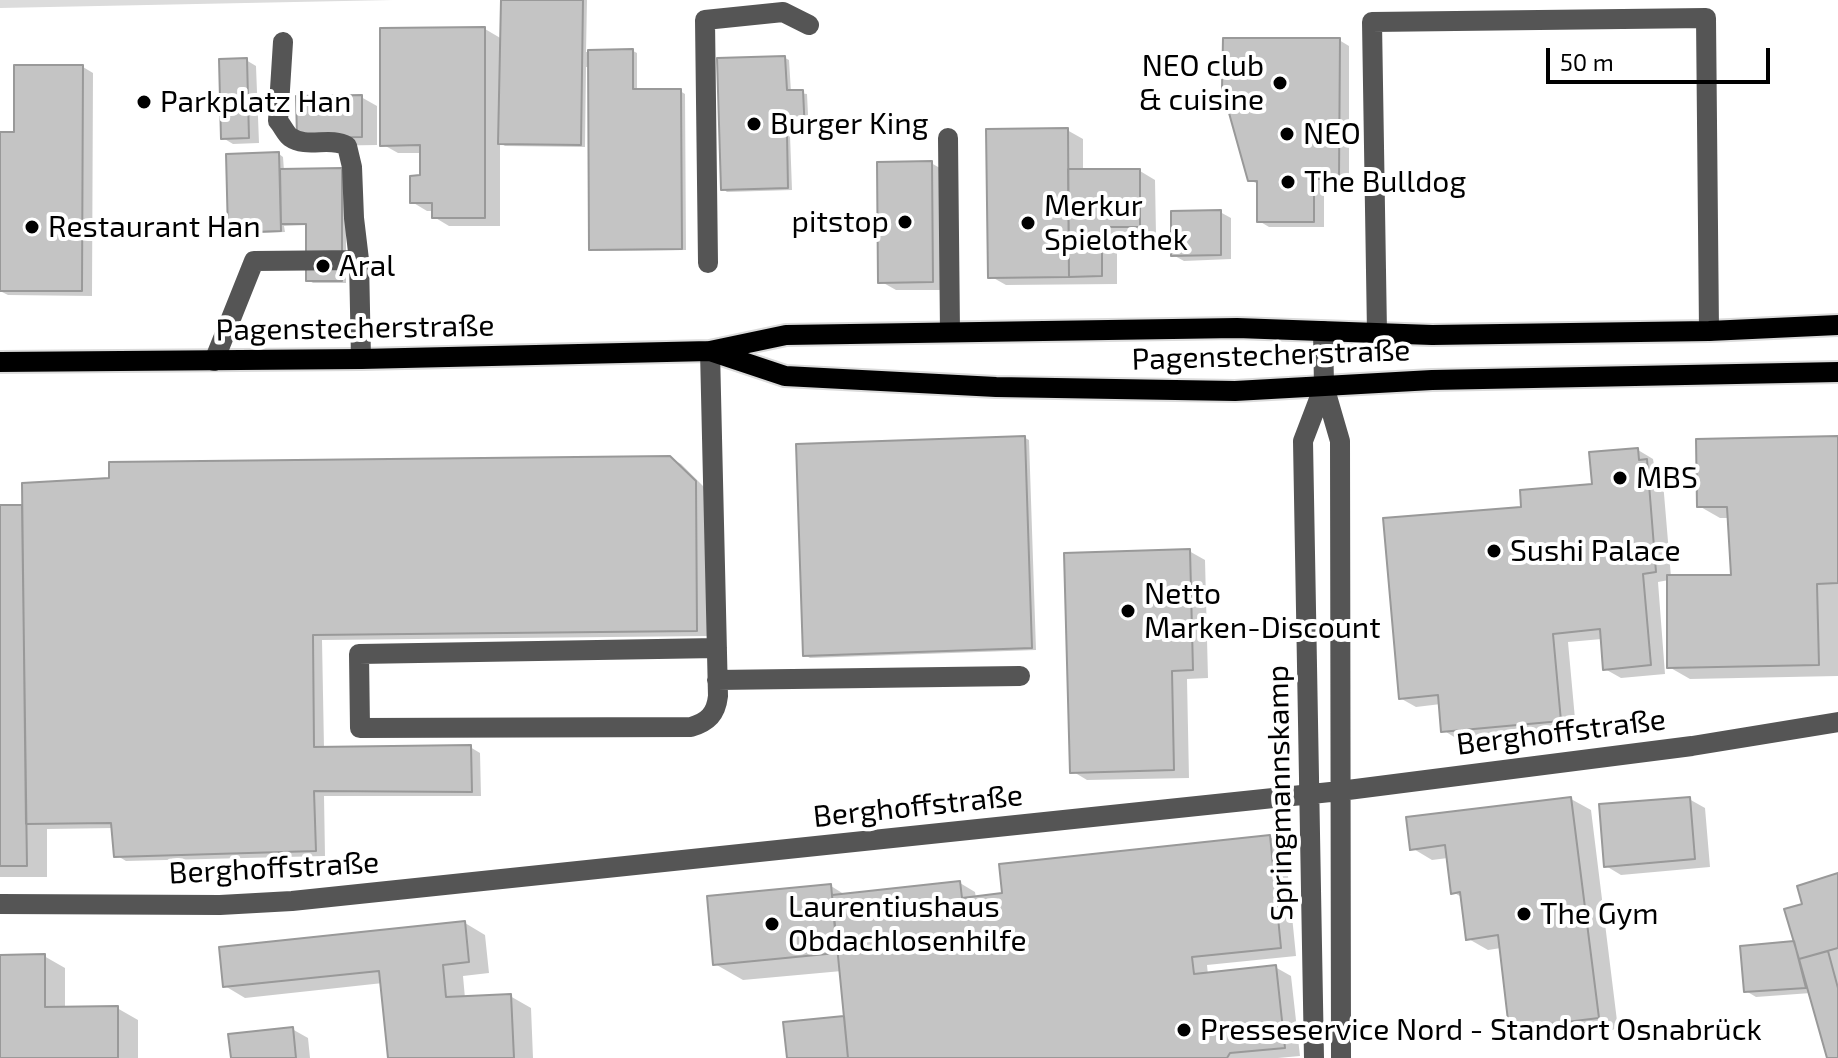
<!DOCTYPE html>
<html>
<head>
<meta charset="utf-8">
<style>
	body { margin:0 }
	#map { position:relative; width:1838px; height:1058px; overflow:hidden; background:#fff; font-family:"Exo 2",sans-serif }
	canvas { display:block }
	.scale { position:absolute; left:1546px; top:48px; width:224px; height:36px; box-sizing:border-box; border:4px solid #000; border-top:0; padding-left:10px; font-size:24px; line-height:28px; white-space:nowrap; color:#000; -webkit-text-stroke:6px #fff; paint-order:stroke }
</style>
</head>
<body>
<div id="map">
<canvas width="1838" height="1058"></canvas>
<div class="scale">50 m</div>
</div>
<script>
const c = document.querySelector('canvas').getContext('2d');
c.lineJoin = 'round';
function fillPath(path, color) { c.fillStyle = color; c.fill(path, 'evenodd'); }
function trace(path, color, width, dash) { c.strokeStyle = color; c.lineWidth = width; c.lineCap = dash ? 'butt' : 'round'; c.setLineDash(dash || []); c.stroke(path); }
function label(font, color, halo, rows, align = 'center') {
  c.font = font + ' "Exo 2",sans-serif'; c.lineWidth = 8; c.setLineDash([]); c.textBaseline = 'middle'; c.strokeStyle = halo; c.fillStyle = color; for (const [text, x, y, turn = 0] of rows) {
    c.save(); c.translate(x, y); c.rotate((+turn || 0) * Math.PI / 180); c.textAlign = isNaN(turn) ? turn : align; if (halo) c.strokeText(text, 0, 0); c.fillText(text, 0, 0); c.restore();
  }
}
fillPath(new Path2D(`
	M0,0H393L0,8Z`), '#dcdcdc');
fillPath(new Path2D(`
	M503,0H587L586,52L633,51L637,53V91H680L685,94L686,250L596,251L591,249L590,67H586L585,147L505,146L500,143V226H449L434,217V211H427L412,202L422,177V153H398L382,144L485,29L502,39Z
	M1339,40L1349,46V184H1324V227H1269L1259,221V185L1249,179Z
	M785,58L789,60L791,92L807,94L809,134L790,135L792,190L727,192L723,189Z
	M246,60L256,66L259,143L233,144L223,138Z
	M83,67L93,73L92,296L8,295L0,291V134H16Z
	M361,97L377,106V145L315,146Z
	M1067,130L1083,139V171H1140L1155,180L1156,235H1117V284L1006,285L990,276Z
	M279,154L283,157L284,171L341,170L346,173V283H313L308,280V225L284,226L285,232L235,234L230,231Z
	M931,163L947,172L948,290H896L880,281Z
	M1220,212L1231,218V259L1184,261L1173,255Z
	M1025,438L1029,440L1036,650L810,658L805,655Z
	M1838,438V676L1690,679L1669,667V580L1658,582L1665,674L1621,678L1605,669L1602,639L1568,642L1576,730L1459,740L1443,730L1441,704L1416,707L1400,698L1524,508L1594,486L1638,450L1653,459L1654,465L1662,470L1671,577H1733L1730,518H1720L1699,506Z
	M670,458L681,464L706,489L707,636L322,640L324,748L470,747L480,753L481,796H324L325,856L126,861L116,855L114,828L47,829V877H0V507L24,508Z
	M1189,551L1205,560L1208,678L1187,679L1189,778L1087,780L1072,771Z
	M1571,799L1591,810L1618,1029L1531,1039L1511,1028L1501,948L1488,950L1467,938L1463,898L1453,892L1448,858L1432,860L1412,848Z
	M1689,799L1705,808L1710,867L1621,875L1606,866Z
	M1270,837L1285,846L1296,956L1207,965L1208,975L1275,967L1291,976L1300,1056L1278,1058H789L847,1020L842,971L743,980L715,964L831,886L847,896L960,883L975,892L976,898L1004,895Z
	M1838,875V1058H1829L1811,993L1756,997L1746,991L1796,942L1805,905Z
	M465,923L485,935L489,973L463,976L465,998L510,996L531,1008L533,1058H390L383,983L245,998L225,986Z
	M44,956L65,968V1008H117L138,1020V1058H0V957Z
	M292,1029L308,1038L310,1058H233Z`), '#0003');
const building = new Path2D(`
	M501,0H583L581,145L498,144Z
	M485,27V218H432V203H410V176L420,175V145L380,146V28Z
	M1223,38H1340L1339,179H1314V222H1257V181H1248L1222,88Z
	M633,49V89H681L682,249L589,250L588,50Z
	M785,56L787,90H803L805,133H787L788,188L721,190L717,58Z
	M247,58L249,138L221,139L219,59Z
	M14,65H83L82,291H0V132H14Z
	M362,95V137L297,138L296,96Z
	M1068,128L1069,277L988,278L986,129Z
	M279,152L281,231L228,233L226,154Z
	M932,161L933,282L878,283L877,162Z
	M342,168V281H306V224H281L280,169Z
	M1068,169H1140V227H1102V276L1069,277Z
	M1221,210V255L1171,256V211Z
	M1025,436L1032,648L803,656L796,444Z
	M1838,436V583L1817,584L1819,665L1667,668V575H1731L1727,507H1697L1696,439Z
	M1638,448L1639,460L1647,459L1656,572L1643,574L1651,665L1603,670L1600,629L1553,634L1561,721L1441,732L1438,695L1399,699L1383,518L1521,507L1520,490L1592,484L1589,452Z
	M670,456L696,481L697,631L313,635L314,747L471,745L472,792L314,791L316,851L114,857L111,823L26,824L22,483L109,478V462Z
	M0,505H22L27,866H0Z
	M1190,549L1193,670L1172,671L1174,770L1070,773L1064,553Z
	M1571,797L1599,1018L1509,1029L1498,935L1466,940L1460,892L1451,894L1445,845L1410,850L1406,817Z
	M1690,797L1695,859L1604,867L1599,804Z
	M1270,835L1281,948L1192,957L1194,974L1276,965L1285,1048L1230,1053L1227,1058H848L832,895L960,881L962,898L1002,893L999,864Z
	M1838,873V948L1799,959L1784,909L1802,904L1797,886Z
	M831,884L837,953L713,965L707,896Z
	M465,921L469,962L443,965L446,997L511,994L514,1058H388L379,971L223,987L219,947Z
	M1794,941L1806,988L1744,992L1740,946Z
	M1828,951L1838,988V1058H1827L1799,959Z
	M45,954V1007L118,1006V1058H0V955Z
	M844,1016L848,1058H787L783,1022Z
	M293,1027L296,1058H231L228,1034Z`);
fillPath(building, '#c4c4c4');
trace(building, '#999', 2);
const major = new Path2D(`
	M710,351L785,376L996,387L1235,391L1432,380L1838,372
	M0,362L361,359L710,351L786,335L1237,328L1432,335L1709,331L1838,325`);
trace(major, '#dbdbdb', 24);
trace(new Path2D(`
	M283,42L278,121C282,125 286,134 290,137C307,149 330,136 347,146L352,167L354,218L359,260
	M948,138L950,332
	M708,263L705,20L783,12L809,25
	M1323,331L1324,386L1340,441L1341,1058
	M1377,333L1372,22L1706,18L1709,331
	M710,351L718,696C716,714 708,722 691,727L360,728L359,654L717,648
	M214,361L254,261L359,260L361,359
	M717,680L1020,676
	M0,904L220,905L292,901L1340,791L1692,746L1838,722
	M1314,1058L1303,441L1324,386`), '#555', 20);
trace(major, '#000', 20);
for (const [x, y, r, color] of [
	[1280,83,8,"#000"],
	[144,102,8,"#000"],
	[754,124,8,"#000"],
	[1287,134,8,"#000"],
	[1288,182,8,"#000"],
	[905,222,8,"#000"],
	[1028,223,8,"#000"],
	[32,227,8,"#000"],
	[323,266,8,"#000"],
	[1620,478,8,"#000"],
	[1494,551,8,"#000"],
	[1128,611,8,"#000"],
	[1524,914,8,"#000"],
	[772,924,8,"#000"],
	[1184,1030,8,"#000"]
]) { const dot = new Path2D(); dot.arc(x, y, r, 0, 2 * Math.PI); c.fillStyle = color; c.fill(dot); trace(dot, '#fff', 3); }
label('30px', '#000', '#fff', [
	["NEO club",1264,66,"right"],
	["& cuisine",1264,100,"right"],
	["Parkplatz Han",160,102],
	["Burger King",770,124],
	["NEO",1303,134],
	["The Bulldog",1304,182],
	["Merkur",1044,206],
	["Spielothek",1044,240],
	["pitstop",889,222,"right"],
	["Restaurant Han",48,227],
	["Aral",339,266],
	["MBS",1636,478],
	["Sushi Palace",1510,551],
	["Netto",1144,594],
	["Marken-Discount",1144,628],
	["Laurentiushaus",788,907],
	["Obdachlosenhilfe",788,941],
	["The Gym",1540,914],
	["Presseservice Nord - Standort Osnabrück",1200,1030]
], 'left');
label('30px', '#000', '#fff', [
	["Pagenstecherstraße",355,328,-1],
	["Pagenstecherstraße",1271,355,-2],
	["Berghoffstraße",1561,732,-7],
	["Springmannskamp",1280,793,-91],
	["Berghoffstraße",918,806,-6],
	["Berghoffstraße",274,868,-3]
]);
</script>
</body>
</html>
